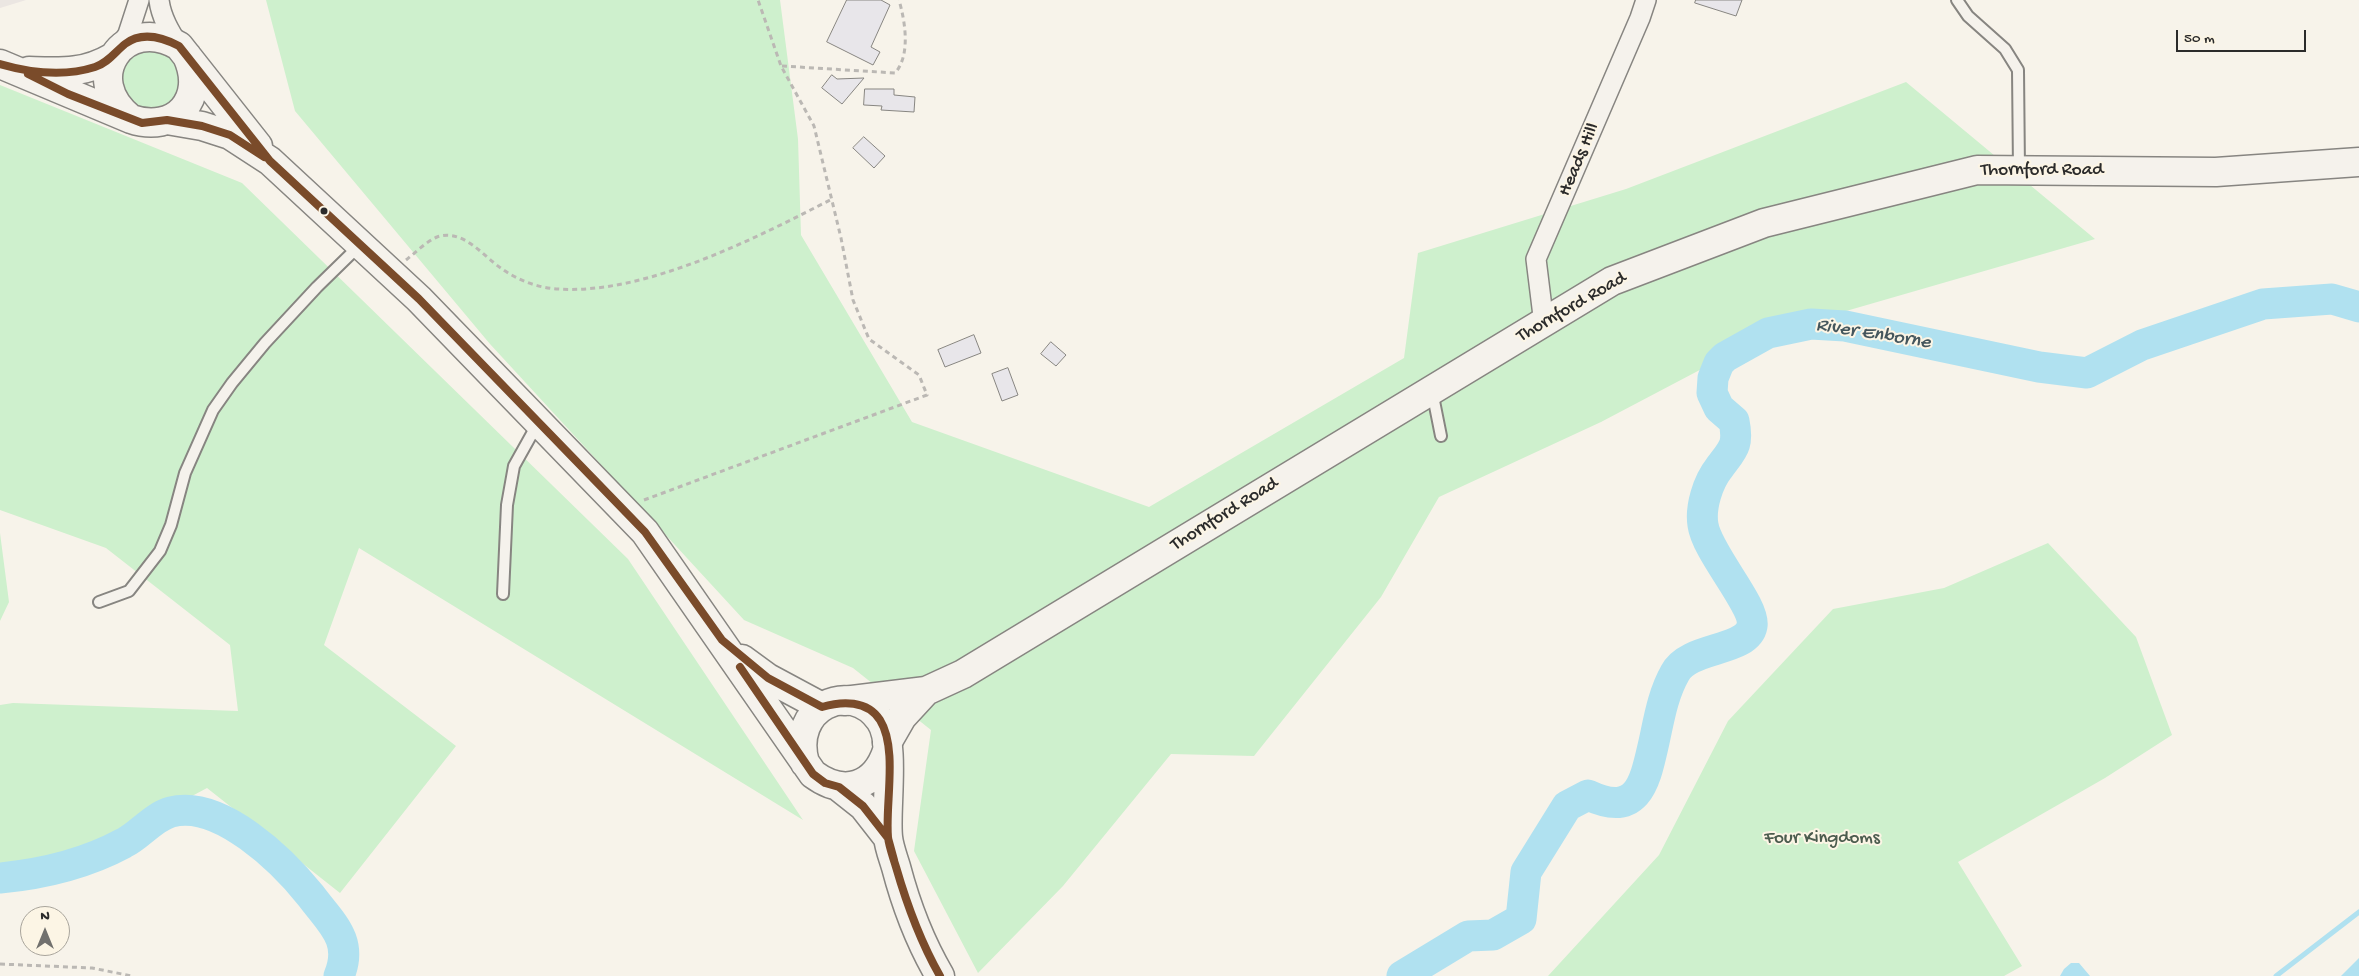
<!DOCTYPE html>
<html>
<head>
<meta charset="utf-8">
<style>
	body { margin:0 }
	#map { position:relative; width:2359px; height:976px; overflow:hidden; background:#f7f3ea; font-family:"Gochi Hand",sans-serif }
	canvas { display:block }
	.north { position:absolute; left:20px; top:906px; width:50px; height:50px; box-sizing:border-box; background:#fcf5e5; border:1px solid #a8a49b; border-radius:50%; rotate:0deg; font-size:14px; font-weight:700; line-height:20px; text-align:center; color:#2b2b2b }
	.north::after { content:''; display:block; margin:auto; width:18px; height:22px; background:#72716e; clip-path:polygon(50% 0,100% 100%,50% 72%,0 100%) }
	.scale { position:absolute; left:2176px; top:30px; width:130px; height:22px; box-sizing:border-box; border:2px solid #2b2b2b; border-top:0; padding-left:6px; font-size:15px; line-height:18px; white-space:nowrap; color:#2b2b2b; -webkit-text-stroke:4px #fcf5e5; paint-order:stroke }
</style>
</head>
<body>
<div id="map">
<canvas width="2359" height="976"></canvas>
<div class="north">N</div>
<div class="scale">50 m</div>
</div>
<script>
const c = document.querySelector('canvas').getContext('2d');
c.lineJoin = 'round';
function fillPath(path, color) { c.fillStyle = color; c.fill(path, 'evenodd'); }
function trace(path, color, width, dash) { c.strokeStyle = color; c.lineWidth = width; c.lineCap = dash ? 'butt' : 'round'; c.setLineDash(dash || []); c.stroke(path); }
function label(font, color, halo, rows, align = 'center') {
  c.font = font + ' "Gochi Hand",sans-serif'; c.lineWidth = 4; c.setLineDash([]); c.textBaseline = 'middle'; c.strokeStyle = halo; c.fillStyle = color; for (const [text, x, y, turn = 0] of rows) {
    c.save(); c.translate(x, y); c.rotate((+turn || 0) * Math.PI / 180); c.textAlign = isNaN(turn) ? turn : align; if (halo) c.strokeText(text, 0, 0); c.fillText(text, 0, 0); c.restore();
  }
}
fillPath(new Path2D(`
	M0,0H26L0,8Z`), '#ebe6e2');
fillPath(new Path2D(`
	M266,0H780L798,139L801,235L912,422L1149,507L1404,358L1418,253L1626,189L1906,82L2095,239L1770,333L1601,422L1439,497L1381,597L1254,756L1171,754L1063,886L978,973L914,851L931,730L853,668L744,620L490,344L295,111Z
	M168,50L187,82L165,113L129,106L125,101L120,69L134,52Z
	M0,85L242,183L628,559L803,820L359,548L324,645L456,746L340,893L207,788L67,863L0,866V705L13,703L238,711L230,645L106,548L0,510Z
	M0,533L9,602L0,621Z
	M2048,543L2136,637L2172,735L2105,778L1958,862L2022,966L2004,976H1548L1659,855L1728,721L1833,609L1944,588Z`), '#cef0cd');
fillPath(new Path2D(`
	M2359,958V976H2341Z
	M2071,963H2079L2090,976H2060L2064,969Z`), '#b0e1f0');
trace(new Path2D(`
	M2276,976L2359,912`), '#b0e1f0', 5);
trace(new Path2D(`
	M0,878C42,874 87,863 124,843C140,835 153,817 171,812C220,799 283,861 311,896C331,923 354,940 339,976
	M1402,976L1468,936L1493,935L1521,919L1526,872L1567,806L1588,795C1639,819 1645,781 1654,742C1659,719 1663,694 1675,673C1689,646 1747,652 1752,626C1756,606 1707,553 1703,525C1700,507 1708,482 1719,468C1733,449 1739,446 1734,421L1719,408L1712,393L1713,378L1719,363L1725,357L1768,333L1811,324L1845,326L2039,367L2087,373L2142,345L2263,304L2332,299L2359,307`), '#b0e1f0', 31);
const building = new Path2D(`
	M847,0H881L890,5L871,47L880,52L873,65L827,42Z
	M1696,0H1742L1736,16L1695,3Z
	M832,75L837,79L864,78L842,104L822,88Z
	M865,89H894V95L915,97L914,112L881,110L882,106L864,105Z
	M864,137L885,156L874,168L853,148Z
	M974,335L981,353L945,367L938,350Z
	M1051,342L1066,355L1056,366L1041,354Z
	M1008,368L1018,395L1002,401L992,374Z`);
fillPath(building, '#e8e6ea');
trace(building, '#878581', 1);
const lane = new Path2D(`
	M1957,0L1968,16L2005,49L2018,70L2019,170
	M1432,391L1441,436
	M503,594L507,505L514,466L538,423
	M99,602L129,591L160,551L171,525L185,473L213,410L232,383L265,343L317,287L360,245`);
const street = new Path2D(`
	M159,0C161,17 170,32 179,46
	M118,50L128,34L139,0
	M1544,324L1536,259L1640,18L1646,0`);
const secondary = new Path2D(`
	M844,701L926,691L963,674L1612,281L1764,223L1977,170L2216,172L2359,162
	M887,743L902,717L926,691`);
const highway = new Path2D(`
	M0,64L131,119C175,134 207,99 187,56
	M29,71C61,72 84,74 113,57
	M131,119C79,79 124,13 179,46L258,146
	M167,120L202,126L230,135L270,161L419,299L645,532L813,774C844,797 875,787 887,751
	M742,659L768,678L822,707
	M805,763C789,708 850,678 880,720C896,742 885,809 888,837C889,847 893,857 896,867C906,905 920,942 940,976
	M839,787L863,806L888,838`);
trace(lane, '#878581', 14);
trace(street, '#878581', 22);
trace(secondary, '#878581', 31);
trace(highway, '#878581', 31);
trace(new Path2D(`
	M782,66L895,73C911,55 905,21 899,0
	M406,260C415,253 427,241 437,237C463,228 483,256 502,269C518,280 538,288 558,289C645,295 756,238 832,199
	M644,500L927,395L919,375L869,339L853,300L841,238L814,126L781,66L758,0
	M0,964L92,968L132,976`), '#bbb8b4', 3, [5, 4]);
trace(lane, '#f5f2ec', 10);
trace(street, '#f5f2ec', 19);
trace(secondary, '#f5f2ec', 28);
trace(highway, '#f5f2ec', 28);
trace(new Path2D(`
	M0,64C31,73 64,77 95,67C108,63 115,52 125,44C142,31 162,37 179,46L270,161L419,299L645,532L722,640L768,678L822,707C842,701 867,700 880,720C898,749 885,804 888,837C889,847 893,857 896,867C907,905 920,941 940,976
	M28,74L68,94L142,123L167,120L202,126L230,135L264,157
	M740,667L813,774L825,783L839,787L863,806L888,838L894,860`), '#7a4b2a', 8);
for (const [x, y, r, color] of [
	[324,211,4.5,"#2b2b2b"]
]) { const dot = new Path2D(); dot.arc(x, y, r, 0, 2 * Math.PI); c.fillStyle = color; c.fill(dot); trace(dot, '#fcf5e5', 2); }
label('19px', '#2b2b2b', '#fcf5e5', [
	["Heads Hill",1580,160,-67],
	["Thornford Road",2042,171],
	["Thornford Road",1572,308,-30],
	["Thornford Road",1225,515,-32]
]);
label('19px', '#4b5c4e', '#fcf5e5', [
	["Four Kingdoms",1822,839]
]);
label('italic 20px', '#44565d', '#fcf5e5', [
	["River Enborne",1873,335,9]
]);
</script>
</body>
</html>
